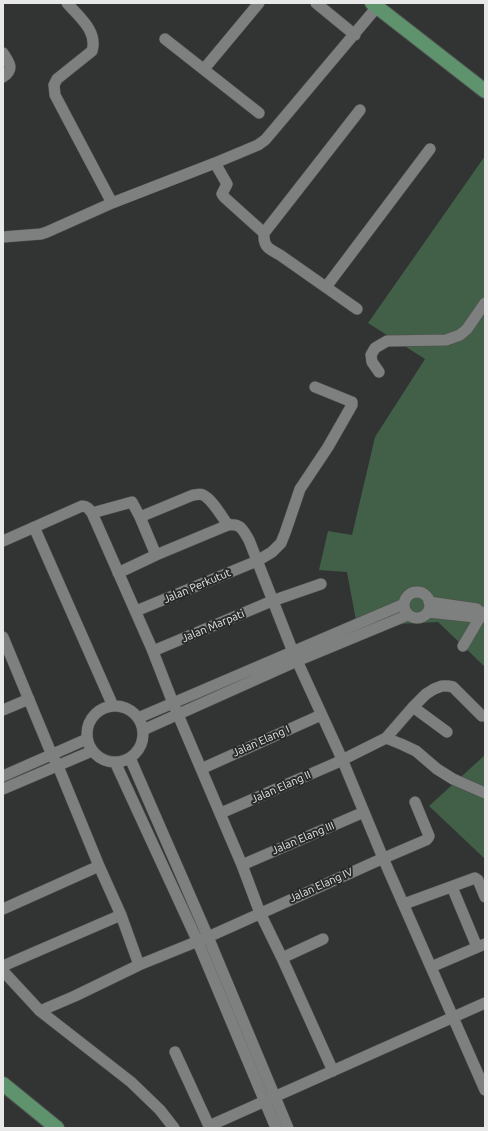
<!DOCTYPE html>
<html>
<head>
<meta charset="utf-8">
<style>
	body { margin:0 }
	#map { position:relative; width:488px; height:1131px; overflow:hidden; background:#313432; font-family:Ubuntu,sans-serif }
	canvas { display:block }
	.frame { position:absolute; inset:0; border:4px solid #e7e8e7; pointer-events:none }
</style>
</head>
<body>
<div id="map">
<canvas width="488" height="1131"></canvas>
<div class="frame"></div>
</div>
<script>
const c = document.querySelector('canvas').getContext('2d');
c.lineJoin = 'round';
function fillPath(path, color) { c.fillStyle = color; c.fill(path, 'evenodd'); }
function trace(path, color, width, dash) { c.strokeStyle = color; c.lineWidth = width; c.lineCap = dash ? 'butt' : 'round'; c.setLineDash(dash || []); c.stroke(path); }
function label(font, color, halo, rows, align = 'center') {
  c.font = font + ' Ubuntu,sans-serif'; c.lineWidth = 4; c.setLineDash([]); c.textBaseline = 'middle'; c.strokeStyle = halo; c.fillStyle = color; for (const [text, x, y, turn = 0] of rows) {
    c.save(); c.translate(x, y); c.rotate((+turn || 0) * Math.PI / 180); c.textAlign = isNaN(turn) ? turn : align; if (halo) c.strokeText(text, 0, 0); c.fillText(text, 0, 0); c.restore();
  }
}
fillPath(new Path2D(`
	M485,156V667L438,622L357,626L347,572L319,570L328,531L352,535L375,437L425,359L368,323Z
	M485,755V859L429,806Z`), '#425f48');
const minor = new Path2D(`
	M67,3C79,17 98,31 92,51L57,79L54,85L55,95L112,203
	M316,3L355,35
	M165,39L259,113
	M3,53C9,62 15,69 3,77
	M204,69L259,3
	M215,163L227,184L222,194L224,197L264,233C263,247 269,249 280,255L357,309
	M264,233L360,110
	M3,237L41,234L47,232L112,203L215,163L258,145L265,140L271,133L377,7
	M326,287L430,149
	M379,372L372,362L371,355L375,348L387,341L446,340L460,335L467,329L485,303
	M92,513L132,502L140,517L156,555
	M140,517L193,495C196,495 199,493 203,495C212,499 222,517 228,525
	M34,527L113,706
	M3,541L82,506C87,506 89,509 92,513L152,649L173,703L242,865L260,913L282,958L333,1071
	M118,573L156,555L228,525C241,523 243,530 249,540L293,652L342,759L383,858L485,1090
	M404 605a13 13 0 1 1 26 0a13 13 0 1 1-26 0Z
	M429,602L477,609L481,615L485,617
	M136,611L257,561L272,552L281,543L285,533L300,489L328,447L352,405V402L315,387
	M428,612L475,617L481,615
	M3,637L49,748L60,771L99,866L121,915L139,965
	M463,646L483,612
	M153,651L272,601L321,584
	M87 734a28 28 0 1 1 56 0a28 28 0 1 1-56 0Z
	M413,707L447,732
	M3,710L29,699
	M138,718L404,604
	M143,730L297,661L408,615
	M386,738L401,744L416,751L437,769L453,779L485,793
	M130,758L208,937L288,1128
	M115,762L197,940L276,1128
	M201,769L321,715
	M3,776L87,739
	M3,789L92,751
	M221,813L336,763L386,738L413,707L426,694L434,689L442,686H448L453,687L482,716
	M242,865L364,812
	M452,887L477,947
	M404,904L475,878L478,880L485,897
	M3,909L99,866
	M282,958L323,939
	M3,966L121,915
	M431,967L485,944
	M3,971L40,1011L131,1082L160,1110L174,1128
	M40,1011L75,996L139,965L208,937L377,861L426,840L428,838L429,836L415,802
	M175,1052L209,1126L485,1003`);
const major = new Path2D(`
	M372,3L485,91
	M3,1084L57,1128`);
trace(minor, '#4f514f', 12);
trace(major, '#4f514f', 16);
trace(minor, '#7d807e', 11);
trace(major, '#5e936e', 14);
label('11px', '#e7e8e7', '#272a28', [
	["Jalan Perkutut",197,586,-23],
	["Jalan Marpati",213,626,-23],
	["Jalan Elang I",261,741,-24],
	["Jalan Elang II",281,787,-24],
	["Jalan Elang III",303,838,-23],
	["Jalan Elang IV",321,885,-24]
]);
</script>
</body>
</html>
